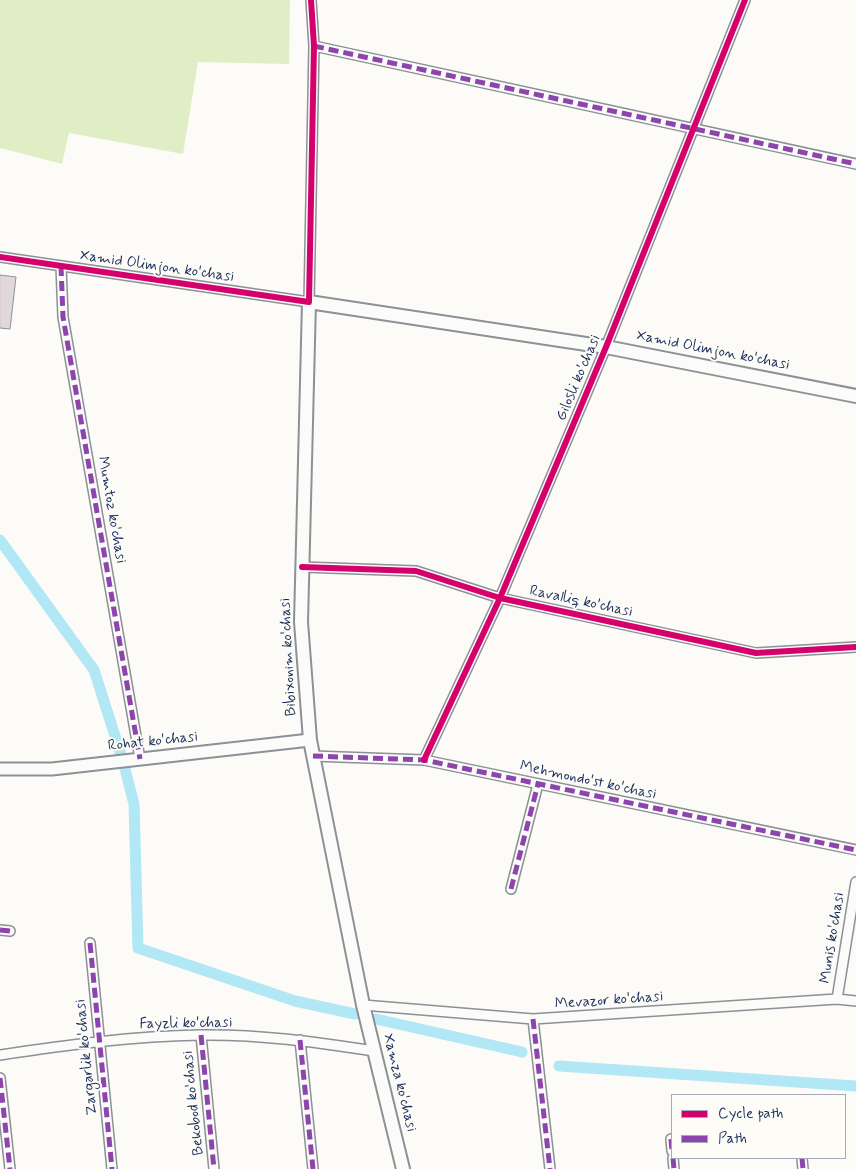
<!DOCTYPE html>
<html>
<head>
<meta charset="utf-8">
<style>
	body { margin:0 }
	#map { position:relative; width:856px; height:1169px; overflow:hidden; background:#fcfbf8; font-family:Mynerve,sans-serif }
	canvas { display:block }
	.legend { position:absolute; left:671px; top:1094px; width:175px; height:65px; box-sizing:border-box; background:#fdfcf7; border:1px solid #a3aaba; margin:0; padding:6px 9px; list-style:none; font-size:15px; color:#1b2f5e }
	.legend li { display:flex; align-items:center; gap:10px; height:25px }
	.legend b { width:25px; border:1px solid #a3aaba }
</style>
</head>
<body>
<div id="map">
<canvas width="856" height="1169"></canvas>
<ul class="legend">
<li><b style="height:6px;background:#d6006c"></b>Cycle path</li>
<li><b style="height:6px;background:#8e44ad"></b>Path</li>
</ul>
</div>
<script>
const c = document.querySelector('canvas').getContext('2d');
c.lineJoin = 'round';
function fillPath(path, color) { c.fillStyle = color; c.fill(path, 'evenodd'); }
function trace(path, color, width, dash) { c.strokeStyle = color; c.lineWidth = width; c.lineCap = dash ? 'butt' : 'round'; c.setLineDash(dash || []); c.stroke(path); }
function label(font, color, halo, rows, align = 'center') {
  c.font = font + ' Mynerve,sans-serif'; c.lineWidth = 4; c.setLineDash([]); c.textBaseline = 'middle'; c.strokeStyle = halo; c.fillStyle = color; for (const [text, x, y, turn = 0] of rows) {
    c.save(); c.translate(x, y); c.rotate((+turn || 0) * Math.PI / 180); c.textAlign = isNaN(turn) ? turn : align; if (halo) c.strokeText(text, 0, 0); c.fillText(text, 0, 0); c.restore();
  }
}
fillPath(new Path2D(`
	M0,0H290L289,64L198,62L183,154L69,133L62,164L0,148Z`), '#e0eec5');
trace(new Path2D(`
	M0,540L94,670L123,761L134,804L138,948L295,1001L355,1014
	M376,1019L522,1052
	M559,1066L856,1086`), '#b2e7f5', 11);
const building = new Path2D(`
	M0,275L16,277L10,329L0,328Z`);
fillPath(building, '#e2d8dc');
trace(building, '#8c9097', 1);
const minor = new Path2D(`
	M314,46L856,164
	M0,257L309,302L314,46L311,0
	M61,266L63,317L140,759
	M302,567L416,571L500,598L756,653L856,647
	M313,756L424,760L856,850
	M424,760L500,598L606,347L745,0
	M511,889L538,784
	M0,930L10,931
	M90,943L112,1169
	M837,999L856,882
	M363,1005L533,1019L837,999L856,1001
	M533,1019L550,1169
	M201,1035L214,1169
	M300,1040L313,1169
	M0,1055C66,1045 133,1036 200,1035C258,1034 316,1042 374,1051
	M0,1078L10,1169
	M671,1139L672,1151
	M673,1158L674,1169
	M802,1158L803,1169`);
const tertiary = new Path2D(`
	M0,769H52L310,740`);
const secondary = new Path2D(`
	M403,1169L363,1005L310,740L301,622L309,302L606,347L856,396`);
trace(minor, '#8c9097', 12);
trace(tertiary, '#8c9097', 15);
trace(secondary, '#8c9097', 16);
trace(minor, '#fbfbf9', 9);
trace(tertiary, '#fbfbf9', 11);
trace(secondary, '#fbfbf9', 12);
trace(new Path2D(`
	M314,46L856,164
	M61,266L63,317L140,759
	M313,756L424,760L856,850
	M511,889L538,784
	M0,930L10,931
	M90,943L112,1169
	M533,1019L550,1169
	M201,1035L214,1169
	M300,1040L313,1169
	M0,1078L10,1169
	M671,1139L672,1151
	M673,1158L674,1169
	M802,1158L803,1169`), '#8e44ad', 5, [10, 5]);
trace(new Path2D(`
	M0,257L309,302L314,46L311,0
	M302,567L416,571L500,598L756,653L856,647
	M424,760L500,598L606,347L745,0`), '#d6006c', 6);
label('15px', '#1b2f5e', '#fdfcf7', [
	["Xamid Olimjon ko'chasi",157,267,8],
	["Xamid Olimjon ko'chasi",713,351,11],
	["Gilosli ko'chasi",579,378,-67],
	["Mumtoz ko'chasi",111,510,80],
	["Ravalliq ko'chasi",581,602,12],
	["Bibixonim ko'chasi",289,657,-93],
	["Rohat ko'chasi",153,742,-6],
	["Mehmondo'st ko'chasi",588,781,12],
	["Munis ko'chasi",833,938,-81],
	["Mevazor ko'chasi",609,1001,-4],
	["Fayzli ko'chasi",186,1024,-1],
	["Zargarlik ko'chasi",87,1057,-96],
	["Xamza ko'chasi",399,1083,76],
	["Bekobod ko'chasi",194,1103,-96]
]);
</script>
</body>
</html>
